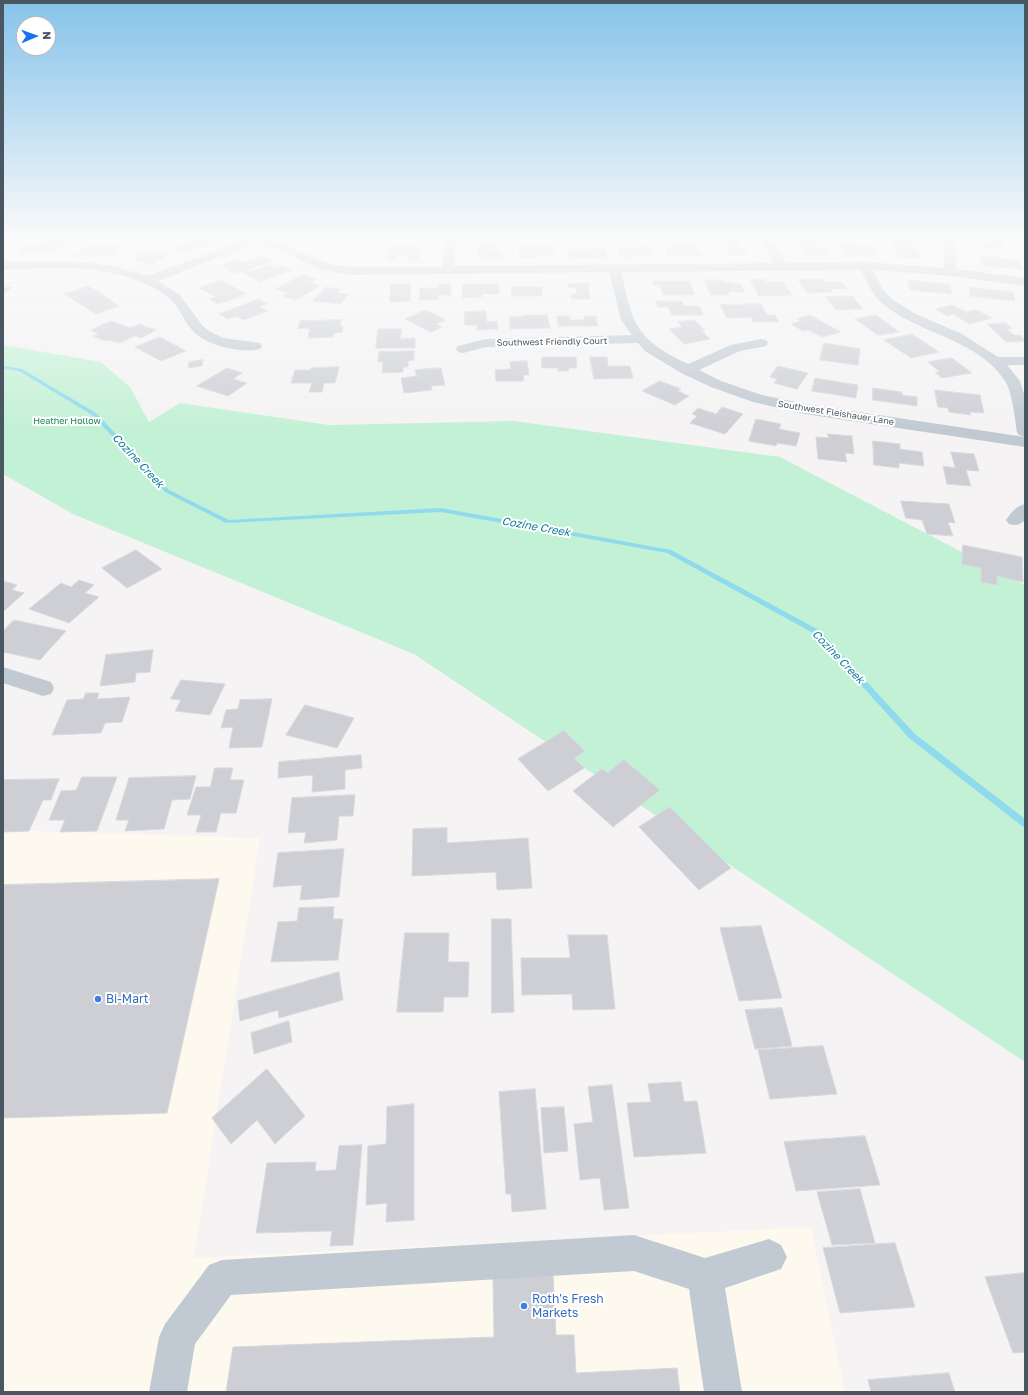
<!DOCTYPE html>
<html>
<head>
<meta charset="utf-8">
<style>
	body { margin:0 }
	#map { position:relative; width:1028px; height:1395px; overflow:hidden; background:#f5f3f3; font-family:"Golos Text",sans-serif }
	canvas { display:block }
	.frame { position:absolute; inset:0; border:4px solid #4a5661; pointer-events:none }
	.north { position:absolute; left:16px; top:16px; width:40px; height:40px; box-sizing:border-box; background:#fff; border:1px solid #b7bbc0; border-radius:50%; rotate:88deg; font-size:11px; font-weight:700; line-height:16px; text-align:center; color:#4a5661 }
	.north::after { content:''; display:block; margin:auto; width:14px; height:18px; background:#1a73e8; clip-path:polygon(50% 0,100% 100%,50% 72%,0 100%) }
</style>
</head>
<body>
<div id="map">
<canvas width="1028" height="1395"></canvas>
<div class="frame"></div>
<div class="north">N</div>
</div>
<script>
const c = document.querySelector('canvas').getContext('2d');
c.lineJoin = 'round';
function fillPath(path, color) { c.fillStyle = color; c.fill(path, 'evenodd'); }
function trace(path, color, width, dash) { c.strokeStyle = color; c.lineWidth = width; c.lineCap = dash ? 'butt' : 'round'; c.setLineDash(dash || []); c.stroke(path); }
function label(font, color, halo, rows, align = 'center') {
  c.font = font + ' "Golos Text",sans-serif'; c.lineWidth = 4; c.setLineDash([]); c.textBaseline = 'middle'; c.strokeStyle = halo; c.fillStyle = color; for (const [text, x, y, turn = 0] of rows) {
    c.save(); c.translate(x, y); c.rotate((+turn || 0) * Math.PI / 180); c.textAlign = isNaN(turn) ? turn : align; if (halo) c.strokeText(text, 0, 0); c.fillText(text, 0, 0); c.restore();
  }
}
fillPath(new Path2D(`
	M3,830L260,838L194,1258L811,1227L845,1392H3Z`), '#fdf9ef');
fillPath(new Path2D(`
	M380,236H875L379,241Z
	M3,345L101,362L130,387L149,422L180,403L329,425L514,421L780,457L1025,585V1062L414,654L73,514L3,474Z`), '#c3f1d5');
fillPath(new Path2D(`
	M3,366L22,369L96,413L169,490L229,520L441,508L671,550L819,630L915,734L1025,819V827L1022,826L909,738L815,634L667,553L441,512L226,523L165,492L92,415L19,371L3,368Z`), '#90daee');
const building = new Path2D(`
	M144,236H170L164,239Z
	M194,236L207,238L201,240L211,243L187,253L172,248L190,241L185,239Z
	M302,236H339L317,244L300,237Z
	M896,236H913L915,238H897Z
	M796,240H819L824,246H814L815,248H826L830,255H805Z
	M890,240L912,241L921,258L898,257Z
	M989,240H1002L1007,249L979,247L977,242L990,243Z
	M46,241H66L55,253H17L24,245H42Z
	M722,241H738L747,255H729L727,250H731L729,245L724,246Z
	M837,242H853L855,245H874L880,254H845Z
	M501,243V250H491V252H501L502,258L478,259L477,244Z
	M669,243H696L701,256H667L665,249H672Z
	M89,244L121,246L111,255H76Z
	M389,245H420L418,260H407L408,255H397L396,260H386Z
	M540,245H553V256L519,258V247Z
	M650,246L654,255L634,256L635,257H620L617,248Z
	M589,248H605L608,257L570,258L568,250L589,249Z
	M145,251L168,254L153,264L136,261L139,259L133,258Z
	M263,256L273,261L235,274L228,270L230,269L223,265L238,259L244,262Z
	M980,256L1019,260L1023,269L983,266Z
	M270,265L276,268L282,266L292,270L260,282L244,273Z
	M302,275L317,279L310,283L320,286L295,300L283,296L289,293L276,289Z
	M765,279L766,282H783L792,295L759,296L750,280Z
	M798,279H823L826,282H842L847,289H831L833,292L807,293Z
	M221,280L247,294L218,304L209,299L216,297L199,288Z
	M704,280H722L723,282H733L735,284H740L745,292H728L729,295H711Z
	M908,280L950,284L952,294L910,290Z
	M653,281H690L695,295H663L660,285H654Z
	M588,283L590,299H571V294H576V288H569L568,284Z
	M391,284H411L410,301L390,302Z
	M438,284H451V295H438V300H419L420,288H438Z
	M463,284H499V294H482V297L463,298Z
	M89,286L113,301H111L119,306L96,314L64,294Z
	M3,287H13L3,295Z
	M326,287L340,289L337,293L349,294L340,304L313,301Z
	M512,287H542V296H512Z
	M969,287L1014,292L1015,301L970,296Z
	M852,296L863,309L836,310L826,297Z
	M259,299L268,304L259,307L268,311L243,320L236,316L228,319L219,314Z
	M656,301H682L684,306H699L703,315H672L668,307H658Z
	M761,304L767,315H775L779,322H753L751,317L727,318L720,305Z
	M953,305L966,312L977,310L992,318L969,324L953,314L947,316L936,309Z
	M426,310L446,320L436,324L442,327L431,332L405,319Z
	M486,311L487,322L497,321L498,329L477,330V325H465L464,312Z
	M525,315H547L550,328L510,329L509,317L525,316Z
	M810,315L841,332L822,337L808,330L803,331L791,324L801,321L797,319Z
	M876,315L899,332L878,335L855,319Z
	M557,316H570V320H585L584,316H596L598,326H559Z
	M341,320L340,326H343L342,332L334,333L333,337L308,338L310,328L298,329L300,321Z
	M694,320L705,330H701L710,339L684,344L669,329L682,327L678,322Z
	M111,321L130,328L139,324L156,330L141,338L135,336L119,343L109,340L105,341L93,336L99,334L91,330Z
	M1006,323L1012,329H1007L1014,335H1021L1025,341L1006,342L987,324Z
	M378,329H402L400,339L415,338V348H376Z
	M912,334L939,352L911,358L884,340Z
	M160,337L186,351L161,361L135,347Z
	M824,343L860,349L858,365L820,360Z
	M414,351V360L408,361V367H403V372L382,373L383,362H378L379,352Z
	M542,357H576L577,368H568L569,371H558V368H542Z
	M590,357H607L608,366H630L633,378L594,379Z
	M952,358L972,373L942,378L935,372H940L928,362Z
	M203,360L202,366L188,368L189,362Z
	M527,361L529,375H523L524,381H496L495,370L511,369L510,362Z
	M778,366L808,373L797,389L774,383L777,379L770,377Z
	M339,367L335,383H324L322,392H309L312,383H291L295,370H310L311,368Z
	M227,368L242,373L233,379L247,383L228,396L197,386Z
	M441,368L445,385L431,386L432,390L404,393L401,378L417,376L415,370Z
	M815,378L858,385L856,398L812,391Z
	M660,381L681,389L678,391L689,396L675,405L642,391Z
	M873,388L902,392V395L917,397V406L873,400Z
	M935,390L980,395L984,413L970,412L971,415L949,412L948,408L938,407Z
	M722,407L743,414L725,434L690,423L697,416L692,414L698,408L716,414Z
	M756,419L781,424L779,429L800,433L796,446L777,443L776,446L749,441Z
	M828,434L852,436L854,454L845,453L847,462L818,459L816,437L828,438Z
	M873,441L900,444V449L922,452L924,466L899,463V468L874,465Z
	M951,452L974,454L979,471L966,470L971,486L947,484L943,466L955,468Z
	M901,501L949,504L955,523L948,522L953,536L927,534L922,520L906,518Z
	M963,545L1022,557L1023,582L997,576V585L981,582V568L962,564Z
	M136,550L162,569L127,588L102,568Z
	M79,580L94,585L85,593L99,597L69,623L29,609L61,583L71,587Z
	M3,581L17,585L12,590L24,593L3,612Z
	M14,620L66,631L40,660L3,652V631Z
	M153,650L150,672L136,673L135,682L100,686L106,655Z
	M181,680L225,684L210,715L175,711L181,700L171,699Z
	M86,693H99L97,699L130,697L122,722L105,723L101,733L52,735L67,700L83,699Z
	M272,699L262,747L229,748L233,727L221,728L226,710L238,709L240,700Z
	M305,705L354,718L337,748L286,735Z
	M564,731L585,751L574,758L584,768L548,791L518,759Z
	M361,755L362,768L345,770V789L312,792L313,775L278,778L279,762Z
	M624,760L660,790L613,827L573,791L602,769L607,773Z
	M215,768H233L230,780H244L236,813H221L216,832H196L201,815H187L196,787H210Z
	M196,776L190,799L172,800L164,829L125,831L129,820H116L129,778Z
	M82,777H117L97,831L60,832L65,820H49L61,791L76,790Z
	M59,779L51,800H43L29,831L3,832V780Z
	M355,795L353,816H339L337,840L304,843L306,832L288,833L292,798Z
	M670,807L731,868L699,890L639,827Z
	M447,828V843L528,838L532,888L497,890L496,872L412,876L413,829Z
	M344,849L339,897L300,900L302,885L273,887L278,853Z
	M219,879L167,1113L3,1118V885Z
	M334,907L333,919H343L338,960L271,962L278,922L297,921L299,908Z
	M492,919H511L514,1012L492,1013Z
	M761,926L782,998L739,1001L720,928Z
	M405,933H449L448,962H469L468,997H444L443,1012H397Z
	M568,935H607L615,1009L573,1010L572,994L522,995L521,958H570Z
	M339,972L343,1000L279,1018L278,1010L240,1021L238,1001Z
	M782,1008L792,1046L755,1049L745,1010Z
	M289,1021L292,1042L254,1054L251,1033Z
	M823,1046L837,1094L770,1099L758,1050Z
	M267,1069L305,1116L275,1144L257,1120L231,1144L212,1118Z
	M681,1082L684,1102L697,1101L706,1153L634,1157L627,1103L651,1102L648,1084Z
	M612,1085L629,1208L604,1210L600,1178L580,1180L574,1124L593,1122L588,1087Z
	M535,1089L546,1209L512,1212L511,1194H506L499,1092Z
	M414,1104V1220L386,1222L387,1203L366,1205L368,1146L386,1144L387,1107Z
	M564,1107L568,1151L544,1153L541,1108Z
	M865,1136L880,1185L796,1191L784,1142Z
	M362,1145L353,1245L330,1246L332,1231L256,1233L267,1163L316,1162L315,1171L336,1170L339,1146Z
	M860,1189L875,1243L832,1245L817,1192Z
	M895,1243L915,1307L840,1313L823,1248Z
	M1025,1273V1352L1013,1353L985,1277Z
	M553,1275L556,1335H574L576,1373L677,1368L680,1392H226L233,1347L494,1337L493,1277Z
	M949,1373L955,1392H871L868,1380Z`);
fillPath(building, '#cdcfd5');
trace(building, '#d7d9de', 1);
trace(new Path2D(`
	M479,236H485`), '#7ad0a6', 1.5, [1.5, 1]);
fillPath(new Path2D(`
	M250,236H270L269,238L330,264L351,267H442L445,236H456L454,266L774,263L759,238L761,236H769L786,263L865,262L944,268L943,246L939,236H950L955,246L956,269L1025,278V286L950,276L873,270L882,288L892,299L914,313L962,334L998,357H1025V365H1007L1020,381L1025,397V437L1019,435L1017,432C1015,419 1012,391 1005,381C978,339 921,335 884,305C873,296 867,282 861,270L621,272C625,287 628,305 634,319C644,342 667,354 688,364L731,345L761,339L766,340L768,343L766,346L740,351L699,370L721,381L762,395L805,404L1025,437V447L805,414L753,402L711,387L681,373L645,351L638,343L486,347L463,353L458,352L456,349L458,346L486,339L632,335L621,320L609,272L351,275L323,270L259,242L158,281L180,295L202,325L209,331L223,338L260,343L262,346L260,349C241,354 204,345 192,330C183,320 179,306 169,298C158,289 144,283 130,278C91,264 45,268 3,270V262L46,261L91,263L113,266L147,276L250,238Z
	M1025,504V520C1020,525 1016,526 1009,524L1006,520C1011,513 1016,506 1025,504Z
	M3,667L51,682L54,688L51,694L43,696L3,683Z
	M634,1235L705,1258L769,1239L781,1245L787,1257L781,1269L725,1288L742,1392H704L689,1289L634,1271L231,1295L195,1344L187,1392H149L159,1337L165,1324L209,1265L222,1260Z`), '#c1cad2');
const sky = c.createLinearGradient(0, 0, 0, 431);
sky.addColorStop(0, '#85c3ea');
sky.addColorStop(0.55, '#fafafa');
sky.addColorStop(1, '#fafafa00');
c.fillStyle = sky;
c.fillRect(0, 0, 1028, 431);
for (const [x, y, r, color] of [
	[98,999,4,"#3f7fe0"],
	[524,1306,4,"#3f7fe0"]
]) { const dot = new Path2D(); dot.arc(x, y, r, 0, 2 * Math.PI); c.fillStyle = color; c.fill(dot); trace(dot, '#fff', 1.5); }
label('9px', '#4a5661', '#fff', [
	["Southwest Friendly Court",552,342,-1],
	["Southwest Fleishauer Lane",836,413,9]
]);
label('9px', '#17864f', '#fff', [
	["Heather Hollow",67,421]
]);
label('italic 11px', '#0c7c9b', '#fff', [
	["Cozine Creek",138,461,47],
	["Cozine Creek",536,527,10],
	["Cozine Creek",838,657,46]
]);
label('12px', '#366cbe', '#fff', [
	["Bi-Mart",106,999],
	["Roth's Fresh",532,1299],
	["Markets",532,1313]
], 'left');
</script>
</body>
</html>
